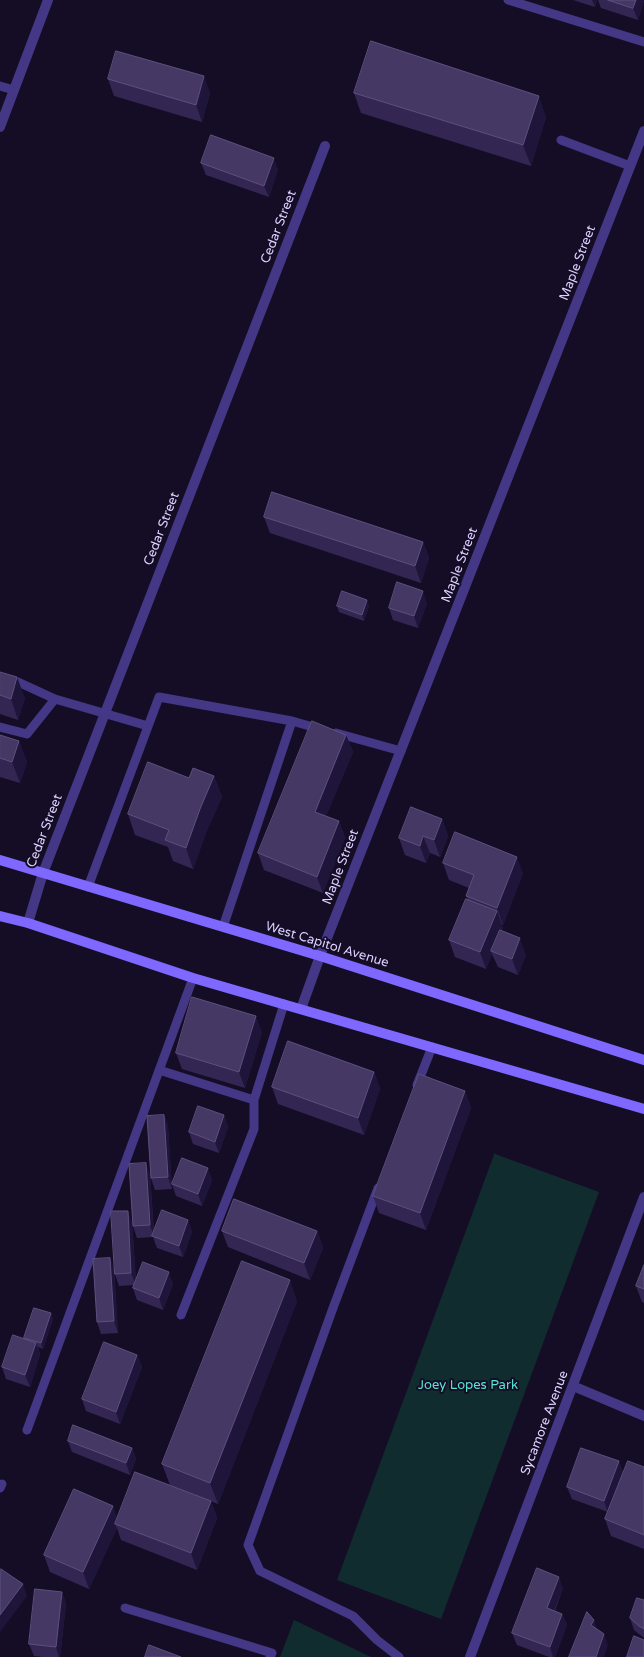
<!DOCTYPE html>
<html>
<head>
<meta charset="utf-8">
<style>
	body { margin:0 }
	canvas { display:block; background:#140d25 }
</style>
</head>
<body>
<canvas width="644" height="1657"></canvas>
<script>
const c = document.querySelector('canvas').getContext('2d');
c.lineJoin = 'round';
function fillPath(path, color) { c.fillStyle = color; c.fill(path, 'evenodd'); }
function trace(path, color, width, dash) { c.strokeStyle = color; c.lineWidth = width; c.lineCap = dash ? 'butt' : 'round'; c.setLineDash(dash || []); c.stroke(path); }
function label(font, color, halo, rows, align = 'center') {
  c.font = font + ' "Varela Round",sans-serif'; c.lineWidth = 4; c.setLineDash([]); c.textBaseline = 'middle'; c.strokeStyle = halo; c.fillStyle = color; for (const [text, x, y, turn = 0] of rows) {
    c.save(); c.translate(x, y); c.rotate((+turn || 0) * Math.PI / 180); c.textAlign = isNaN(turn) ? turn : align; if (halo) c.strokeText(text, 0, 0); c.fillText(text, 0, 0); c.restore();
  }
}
fillPath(new Path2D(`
	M495,1152V1154L599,1192L441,1619L337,1580Z
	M294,1620L371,1657H280Z`), '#102c2f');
trace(new Path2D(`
	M508,0L644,42
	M0,86L14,90
	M561,140L630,166
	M0,677L18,682L55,699L148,726
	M0,727L27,734L55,699
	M336,733L401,751
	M88,887L159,697L292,721
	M223,927L292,721L320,729
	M159,1070L254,1100L284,1004
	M417,1085L432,1047
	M378,1188L333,1308L248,1545L260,1571L353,1616L377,1640L399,1657
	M181,1315L254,1129V1100
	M27,1430L193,978
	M0,1488L2,1484
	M125,1608L272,1653L270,1657`), '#433786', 9);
trace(new Path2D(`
	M0,127L48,0
	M28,923L43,873L325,146
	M301,1009L320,956L644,131
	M573,1386L644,1416
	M470,1657L644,1197`), '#433786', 10);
trace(new Path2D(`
	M0,860L320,956L644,1060
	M0,916L28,923L193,978L644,1109`), '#7e68ff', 10);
fillPath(new Path2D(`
	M573,0H597L595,7Z
	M598,0H644L638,20L601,8Z
	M108,79L210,93L202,122L114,96Z
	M354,93L546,117L531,166L361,113Z
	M201,163L278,169L269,197L206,175Z
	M264,517L423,542L429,558L421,583L270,533Z
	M427,603L418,628L393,620L389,608Z
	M337,606H369L364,621L339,612Z
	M0,672L25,698L18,720L0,714Z
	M0,735L19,741L27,762L20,783L0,777Z
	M346,735L353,752L326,816L339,821L345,838L323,893L264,870L258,853Z
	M214,776L222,797L207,830L193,869L173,861L168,847L135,835L128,814L189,778Z
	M442,819L448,836L440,857L430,853L426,863L405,855L399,838Z
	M443,863L523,873L503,925L501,924L503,928L501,931L526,955L518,975L498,967L492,954L486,969L455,957L449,940L468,900L466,896L469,888L449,880Z
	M262,1032L245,1088L182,1069L176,1053Z
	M374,1072L380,1089L364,1135L278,1104L272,1087Z
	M465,1091L471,1108L426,1230L379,1213L373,1196Z
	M164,1115L168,1126L172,1189L155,1190L151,1178Z
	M224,1115L228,1127L219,1153L193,1144L189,1132Z
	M150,1174L154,1233L188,1220L192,1232L183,1257L157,1248L153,1237L137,1238L133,1226Z
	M212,1180L202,1206L176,1196L172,1184Z
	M132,1222L136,1282L173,1284L163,1310L137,1300L133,1288L134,1285L119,1286L115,1274Z
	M222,1231H317L323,1248L310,1280L228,1247Z
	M110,1258L114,1270L118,1333L101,1334L97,1322Z
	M644,1265V1303L642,1302L636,1286Z
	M297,1301L218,1504L170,1485L162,1464Z
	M51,1313L53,1319L43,1349L38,1347L40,1354L30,1387L6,1379L2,1367L25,1339L24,1338Z
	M137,1355L142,1367L120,1424L86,1411L82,1399Z
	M68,1441L132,1448L136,1459L130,1475L72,1452Z
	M619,1461L623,1473L644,1467V1549L611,1536L605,1519L608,1512L572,1499L567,1487Z
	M211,1501L217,1518L197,1570L121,1540L117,1528L89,1589L50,1572L44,1555L118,1518Z
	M563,1588L555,1611L562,1614L567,1625L555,1657H549L517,1645L512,1633Z
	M62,1592L66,1604L60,1657H43L34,1656L29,1644Z
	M644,1600V1638L634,1630L630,1618Z`), '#342653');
fillPath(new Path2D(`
	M592,0H597L595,7Z
	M636,0H644L638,20L633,8Z
	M204,76L210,93L202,122L196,105Z
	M539,96L546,117L531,166L523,145Z
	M274,158L278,169L269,197L264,186Z
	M423,542L429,558L421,583L415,566Z
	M423,591L427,603L418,628L414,616Z
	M367,600L369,606L364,621L362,615Z
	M17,677L25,698L18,720L11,699Z
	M346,735L353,752L321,828L315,812Z
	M19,741L27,762L20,783L12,762Z
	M214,776L222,797L207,830L193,869L186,848L200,809Z
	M442,819L448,836L440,857L434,840Z
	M339,821L345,838L323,893L317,877Z
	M423,836L430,853L426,863L420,846Z
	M517,857L523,873L503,925L497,908Z
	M497,911L503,928L493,952L491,951L492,954L486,969L480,952Z
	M520,938L526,955L518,975L512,959Z
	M256,1016L262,1032L245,1088L239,1072Z
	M374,1072L380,1089L364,1135L358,1118Z
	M465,1091L471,1108L426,1230L420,1213Z
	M164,1115L168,1126L172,1189L168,1177Z
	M224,1115L228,1127L219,1153L215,1142Z
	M146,1163L150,1174L154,1237L150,1225Z
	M208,1168L212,1180L202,1206L198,1194Z
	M128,1211L132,1222L136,1285L131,1273Z
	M188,1220L192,1232L183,1257L179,1246Z
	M317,1231L323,1248L310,1280L304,1263Z
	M110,1258L114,1270L118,1333L114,1321Z
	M169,1272L173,1284L163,1310L159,1298Z
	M290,1280L297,1301L218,1504L210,1483Z
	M51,1313L53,1319L43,1349L41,1343Z
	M36,1343L40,1354L30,1387L25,1375Z
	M137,1355L142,1367L120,1424L116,1412Z
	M132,1448L136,1459L130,1475L126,1463Z
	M619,1461L623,1473L608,1513L604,1501Z
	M211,1501L217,1518L197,1570L191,1553Z
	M113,1506L119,1523L115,1524L117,1528L89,1589L83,1572Z
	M559,1577L563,1588L551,1619L547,1608Z
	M23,1584L27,1596L0,1632V1615Z
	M62,1592L66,1604L60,1657H59L56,1647Z
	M562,1614L567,1625L555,1657H553L550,1647Z
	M594,1620L598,1632L591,1625Z
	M604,1634L608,1645L604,1657H596Z`), '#1f1439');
const building = new Path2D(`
	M608,0H636L633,8Z
	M371,41L539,96L523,145L354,93Z
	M116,51L204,76L196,105L108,79Z
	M211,135L274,158L264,186L201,163Z
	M272,492L423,542L415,566L264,517Z
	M397,582L423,591L414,616L389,608Z
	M342,591L367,600L362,615L337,606Z
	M0,672L17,677L11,699L0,695Z
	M312,721L346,735L315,812L339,821L317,877L258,853Z
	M0,735L19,741L12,762L0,758Z
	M148,762L189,778L193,768L214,776L200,809L186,848L165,840L169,830L128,814Z
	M411,807L442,819L434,840L423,836L420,846L399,838Z
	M455,832L517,857L497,908L466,896L474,875L443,863Z
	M466,899L497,911L480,952L449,940Z
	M500,930L520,938L512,959L491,951Z
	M192,997L256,1016L239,1072L176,1053Z
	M288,1041L374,1072L358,1118L272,1087Z
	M419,1074L465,1091L420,1213L373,1196Z
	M198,1106L224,1115L215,1142L189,1132Z
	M164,1115L168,1177L151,1178L147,1116Z
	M182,1158L208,1168L198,1194L172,1184Z
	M146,1163L150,1225L133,1226L129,1164Z
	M234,1199L317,1231L304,1263L222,1231Z
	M162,1210L188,1220L179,1246L152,1236Z
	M111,1211H128L131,1273L115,1274Z
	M110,1258L114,1321L97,1322L93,1259Z
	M242,1261L290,1280L210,1483L162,1464Z
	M143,1262L169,1272L159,1298L133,1288Z
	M644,1265V1289L636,1286Z
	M34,1308L51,1313L41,1343L24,1338Z
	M13,1335L36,1343L25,1375L2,1367Z
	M104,1342L137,1355L116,1412L82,1399Z
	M73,1425L132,1448L126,1463L68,1441Z
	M581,1448L619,1461L604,1501L567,1487Z
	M628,1461L644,1467V1535L605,1519Z
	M135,1472L211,1501L191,1553L115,1524Z
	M74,1489L113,1506L83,1572L44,1555Z
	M537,1568L559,1577L547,1608L562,1614L550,1647L512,1633Z
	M1,1569L23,1584L0,1615V1570Z
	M35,1589L62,1592L56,1647L29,1644Z
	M637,1598L644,1600V1629L639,1626L630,1618Z
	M587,1612L594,1620L591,1625L604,1634L596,1657H569Z
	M634,1636L644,1640V1657H627Z
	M149,1645L181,1657H145Z`);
fillPath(building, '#463865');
trace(building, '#5d507e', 1);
label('13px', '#dcd1ff', '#140d25', [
	["Cedar Street",279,227,-69],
	["Maple Street",578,263,-69],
	["Cedar Street",162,529,-69],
	["Maple Street",460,565,-69],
	["Cedar Street",45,831,-69],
	["Maple Street",341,867,-69],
	["West Capitol Avenue",327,945,17],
	["Sycamore Avenue",545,1423,-69]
]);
label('13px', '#58e4d2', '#140d25', [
	["Joey Lopes Park",468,1386]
]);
</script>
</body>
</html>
